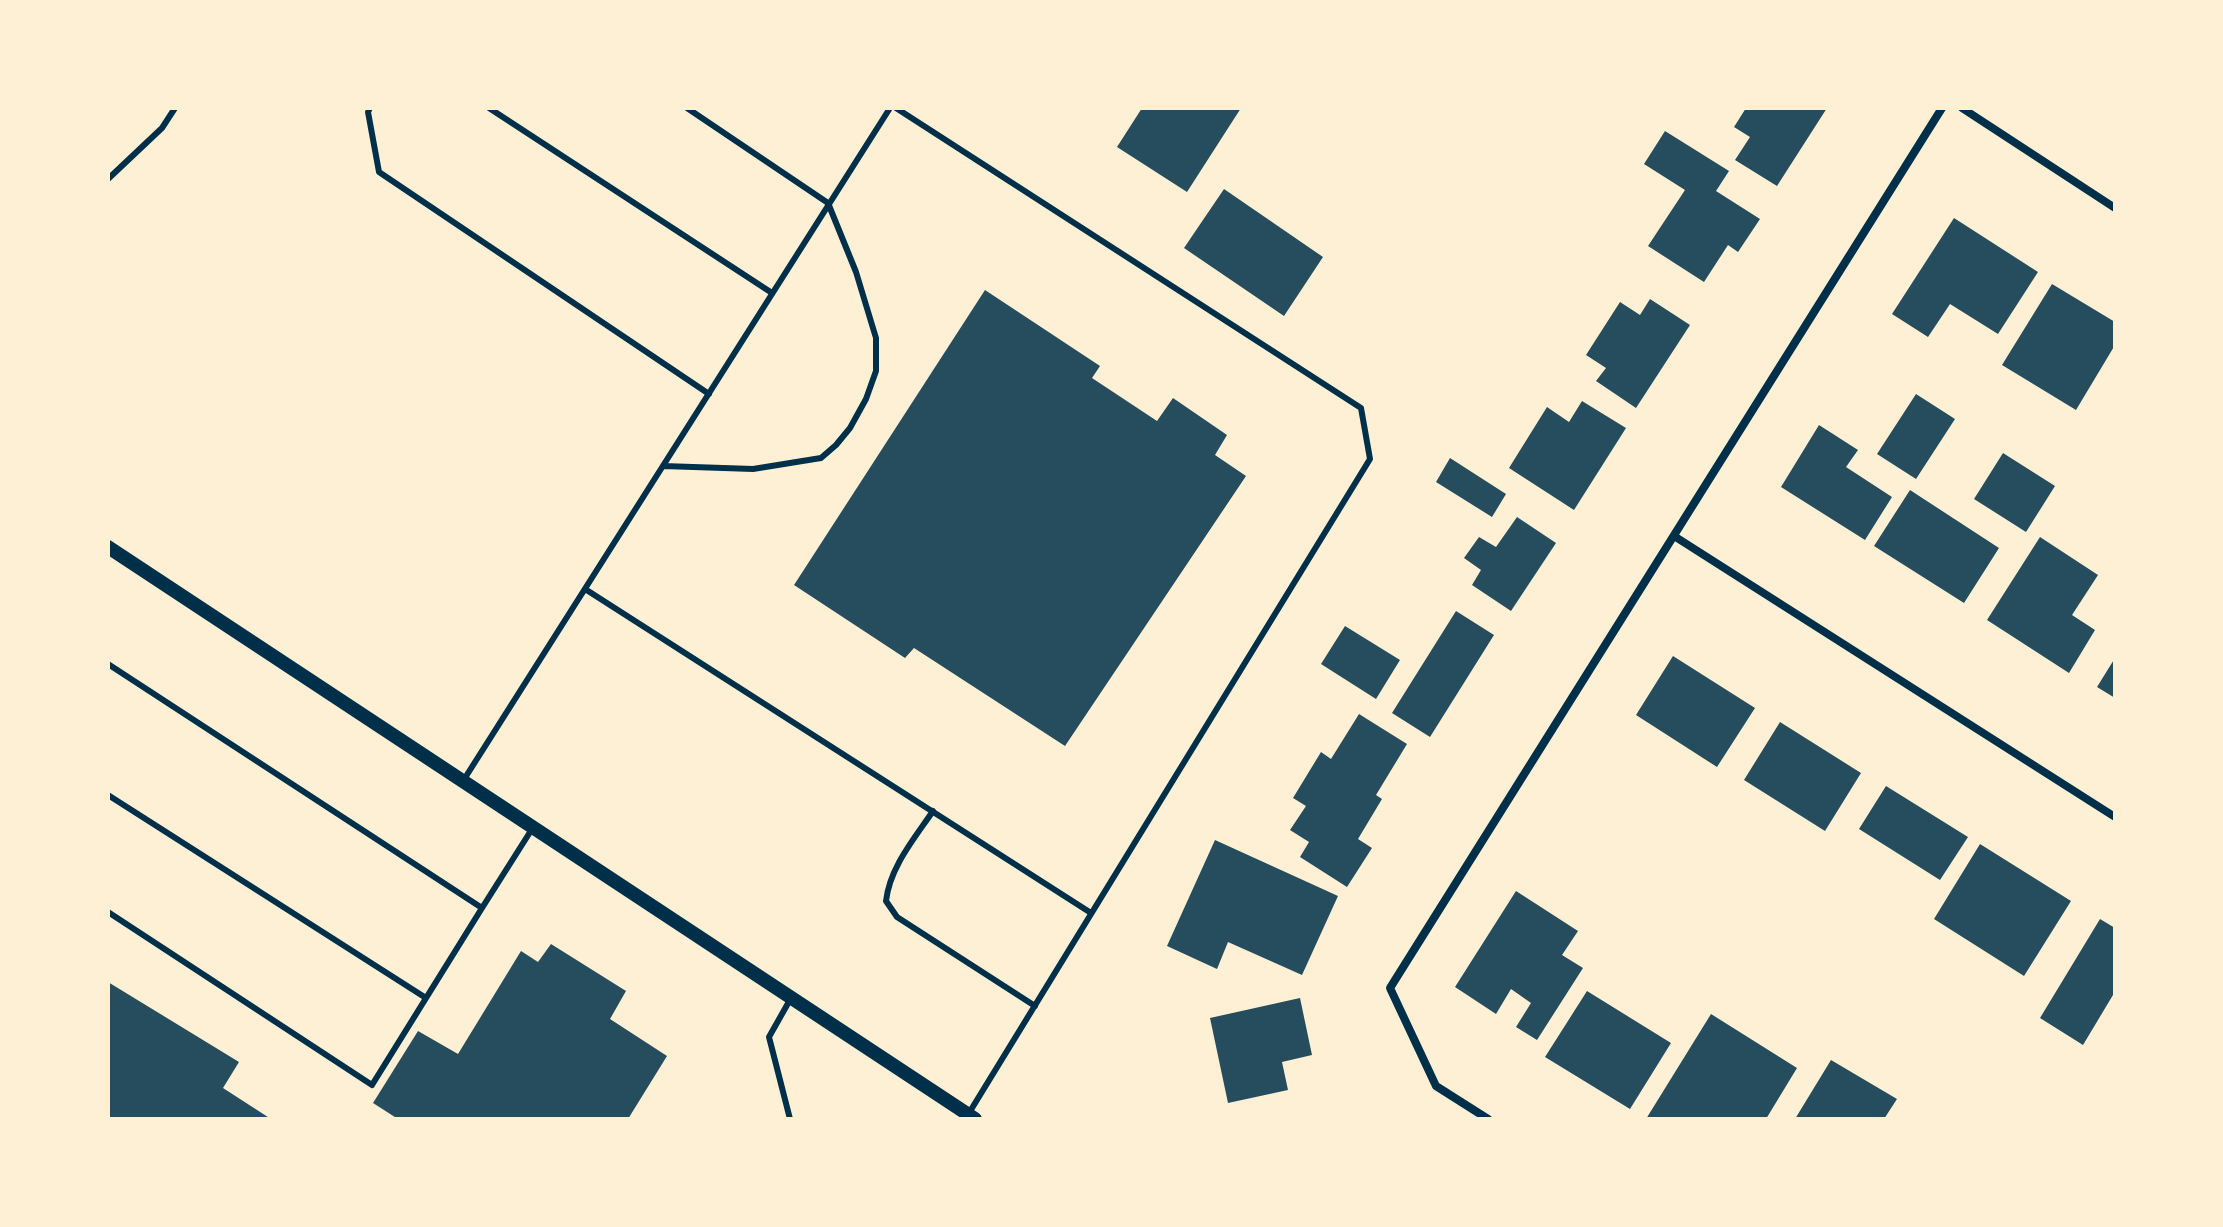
<!DOCTYPE html>
<html>
<head>
<meta charset="utf-8">
<style>
	body { margin:0 }
	#map { position:relative; width:2223px; height:1227px; overflow:hidden; background:#fdf0d5; font-family:Literata,serif }
	canvas { display:block }
	.frame { position:absolute; inset:0; border:110px solid #fdf0d5; pointer-events:none }
</style>
</head>
<body>
<div id="map">
<canvas width="2223" height="1227"></canvas>
<div class="frame"></div>
</div>
<script>
const c = document.querySelector('canvas').getContext('2d');
c.lineJoin = 'round';
function fillPath(path, color) { c.fillStyle = color; c.fill(path, 'evenodd'); }
function trace(path, color, width, dash) { c.strokeStyle = color; c.lineWidth = width; c.lineCap = dash ? 'butt' : 'round'; c.setLineDash(dash || []); c.stroke(path); }
fillPath(new Path2D(`
	M1142,108H1241L1187,192L1117,147Z
	M1746,108H1827L1777,186L1735,160L1750,137L1734,127Z
	M1665,131L1729,171L1716,191L1760,219L1738,252L1728,245L1704,282L1648,246L1685,190L1644,164Z
	M1224,189L1323,257L1284,316L1184,248Z
	M1954,218L2038,272L1998,334L1950,304L1928,337L1892,314Z
	M2052,284L2115,322V345L2076,410L2002,365Z
	M985,290L1100,366L1092,378L1157,421L1173,398L1227,435L1215,455L1246,476L1065,746L914,648L905,658L794,585Z
	M1650,299L1690,325L1636,408L1596,381L1606,368L1586,355L1620,302L1640,315Z
	M1916,394L1955,419L1916,479L1877,454Z
	M1582,401L1626,428L1574,510L1509,468L1547,407L1569,422Z
	M1819,425L1858,450L1846,467L1892,497L1865,540L1781,487Z
	M2003,453L2055,486L2026,532L1974,499Z
	M1450,458L1506,494L1492,517L1436,482Z
	M1910,490L1999,548L1964,603L1874,546Z
	M1517,517L1556,543L1511,611L1472,585L1481,570L1464,558L1479,537L1496,547Z
	M2040,537L2098,575L2072,615L2095,630L2069,673L1987,620Z
	M1456,611L1494,635L1430,737L1392,713Z
	M1345,626L1400,660L1376,699L1321,664Z
	M1673,656L1755,708L1717,767L1636,715Z
	M2115,658V698L2097,687Z
	M1359,714L1407,744L1376,795L1382,799L1358,839L1372,848L1347,887L1300,857L1309,842L1290,830L1306,806L1293,798L1321,752L1331,759Z
	M1780,722L1861,773L1825,831L1744,780Z
	M1886,786L1968,837L1940,880L1859,829Z
	M1215,840L1338,896L1302,975L1228,942L1217,969L1167,946Z
	M1980,844L2071,901L2024,976L1934,919Z
	M1516,891L1578,931L1562,955L1583,968L1537,1040L1516,1027L1531,1003L1511,989L1496,1014L1455,987Z
	M2100,919L2115,928V996L2113,995L2083,1045L2040,1018Z
	M551,944L626,991L610,1019L667,1056L628,1119H398L373,1103L418,1031L458,1054L521,951L538,962Z
	M108,982L239,1062L223,1088L271,1119H108Z
	M1587,991L1671,1043L1630,1109L1545,1057Z
	M1300,998L1312,1055L1282,1062L1288,1090L1228,1103L1210,1018Z
	M1711,1014L1797,1068L1766,1119H1646Z
	M1831,1060L1897,1099L1884,1119H1795Z`), '#264d5e');
trace(new Path2D(`
	M370,108L368,112L379,172L709,394
	M489,108L772,293
	M896,108L1361,408L1370,459L969,1113
	M108,179L162,128L175,108
	M663,466L753,469L821,458L836,445L850,428L866,399L876,371V338L856,272L828,203L687,108
	M585,589L1091,913
	M108,664L482,908L532,829
	M463,781L890,108
	M108,795L426,998
	M933,811C914,839 890,867 886,901L897,917L1035,1006
	M108,912L372,1085L482,908
	M790,1119L769,1037L791,998`), '#003049', 6);
trace(new Path2D(`
	M1962,108L2115,208
	M1674,536L2115,817
	M1488,1119L1436,1086L1390,988L1942,108`), '#003049', 8);
trace(new Path2D(`
	M108,547L975,1119`), '#003049', 14);
</script>
</body>
</html>
